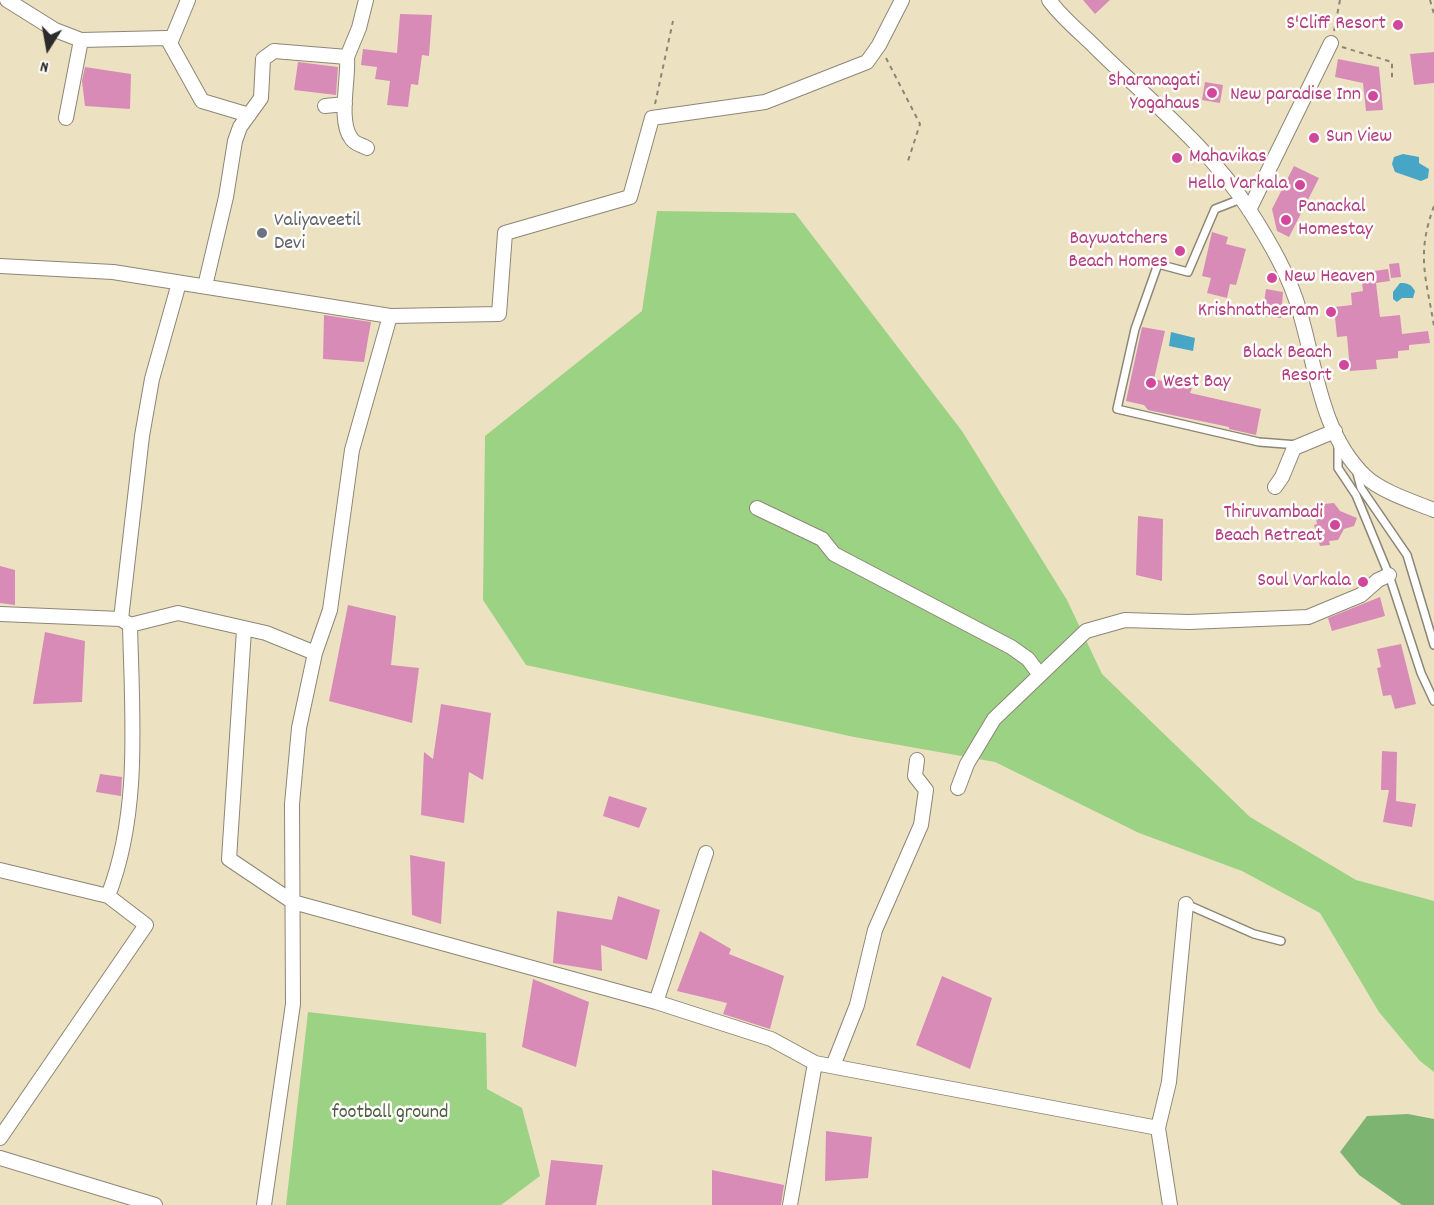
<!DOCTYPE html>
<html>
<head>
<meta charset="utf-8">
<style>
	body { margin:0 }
	#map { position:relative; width:1434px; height:1205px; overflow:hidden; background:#ece2c2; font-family:Dekko,sans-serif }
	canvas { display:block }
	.north { position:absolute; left:18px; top:18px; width:60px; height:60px; -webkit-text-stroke:4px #fdfcf7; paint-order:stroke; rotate:191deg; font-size:16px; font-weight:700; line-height:24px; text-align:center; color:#2b2b2b }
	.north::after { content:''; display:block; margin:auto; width:21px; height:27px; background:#2b2b2b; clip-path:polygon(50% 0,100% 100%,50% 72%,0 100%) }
</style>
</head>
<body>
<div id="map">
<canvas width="1434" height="1205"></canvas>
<div class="north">N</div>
</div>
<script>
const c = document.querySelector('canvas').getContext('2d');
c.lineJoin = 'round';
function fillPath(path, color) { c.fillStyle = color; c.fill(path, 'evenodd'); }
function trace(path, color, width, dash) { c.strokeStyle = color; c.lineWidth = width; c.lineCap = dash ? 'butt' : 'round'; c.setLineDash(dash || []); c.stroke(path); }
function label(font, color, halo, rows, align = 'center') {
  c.font = font + ' Dekko,sans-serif'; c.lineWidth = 5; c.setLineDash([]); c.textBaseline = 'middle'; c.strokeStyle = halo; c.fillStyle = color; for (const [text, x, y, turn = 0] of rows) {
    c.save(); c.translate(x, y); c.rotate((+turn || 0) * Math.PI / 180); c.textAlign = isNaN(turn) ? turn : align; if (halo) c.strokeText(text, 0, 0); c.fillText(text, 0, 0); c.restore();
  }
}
fillPath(new Path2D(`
	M657,211L795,213L962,431L1067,600L1102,674L1250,817L1356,880L1434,901V1072L1420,1061L1379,1012L1320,913L1242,871L1139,833L995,762L854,737L526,665L483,600L485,436L642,311Z
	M308,1012L486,1033L487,1089L522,1108L540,1176L501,1205H286Z`), '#9cd284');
fillPath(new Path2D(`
	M1408,1114L1434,1119V1205H1402L1359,1175L1340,1152L1367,1116Z`), '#7db472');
fillPath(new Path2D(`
	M1403,154L1419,157V163L1429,169L1428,178L1421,181L1395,172L1392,164L1394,157Z
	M1400,283C1408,283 1411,284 1415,291L1413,298H1402L1397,302L1393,299V292Z
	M1171,332L1195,338L1193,351L1169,346Z`), '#47a6c6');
fillPath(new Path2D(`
	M1083,0H1110L1095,14Z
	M400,14L432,15L429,56L422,55L418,85L411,84L408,107L387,105L390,81L375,79L377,67L361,65L363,49L397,53Z
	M1434,52V83L1414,85L1410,54Z
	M1338,59L1379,67L1383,110L1366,111L1363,83L1335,77Z
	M298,62L338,67L336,95L294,90Z
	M85,67L131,74L130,109L85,106L82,81Z
	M1205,82L1223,85L1220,103L1202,100Z
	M1294,166L1319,178L1289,237L1277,231L1272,209Z
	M1212,232L1228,237L1226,244L1246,249L1236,285L1230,284L1227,298L1207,293L1211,278L1202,276Z
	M1399,263L1401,277L1391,278L1389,264Z
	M1388,269L1390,281L1376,283L1380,317L1400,315L1402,334L1428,331L1430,343L1409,345V350L1398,351V358L1376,360L1377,369L1350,371L1347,336L1337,337L1334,307L1352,305L1351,293L1363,291L1361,273Z
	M1266,289L1283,292L1281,318L1262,316Z
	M324,315L371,322L364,362L323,359Z
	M1142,327L1165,331L1154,379L1192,388L1190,393L1261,409L1256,435L1229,429V427L1148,410L1144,405L1126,401Z
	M1334,503L1340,511L1357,518L1354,526L1344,529L1338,540L1329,541L1330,545L1320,546L1314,525L1317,524L1314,505Z
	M1138,516L1163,519L1162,581L1136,575Z
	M0,566L15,570V605L0,603Z
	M1380,597L1385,616L1332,631L1328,618Z
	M348,605L396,616L391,665L419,668L412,723L329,701Z
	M45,632L85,641L82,702L33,704Z
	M1401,644L1416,704L1395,709L1391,695L1383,696L1377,668L1381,667L1377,649Z
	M441,704L491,713L483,780L469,772L464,823L421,815L424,752L433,759Z
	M1382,751L1397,752L1396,801L1416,804L1412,827L1383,822L1389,790H1381Z
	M100,774L122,777L121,796L96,792Z
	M609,796L647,808L639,828L603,816Z
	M410,855L445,862L441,924L412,915Z
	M618,896L660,910L647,960L601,945L602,971L553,963L557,911L612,920Z
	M700,931L731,949L729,954L784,976L770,1029L723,1014L727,1003L677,991Z
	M942,976L992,998L970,1069L916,1045Z
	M533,979L589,1002L576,1067L522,1047Z
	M826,1131L872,1137L868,1178L825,1181Z
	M551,1160L603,1165L596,1205H545Z
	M712,1170L784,1185L781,1205H712Z`), '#d88bb7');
const service = new Path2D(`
	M1241,199L1215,209L1188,272L1158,264L1135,329L1117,409L1259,442L1298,445
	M1338,445V468L1356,495L1389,575L1421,673L1434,701
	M1357,473L1361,488L1407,555L1434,645
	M1186,904L1254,934L1281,941`);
const minor = new Path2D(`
	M7,0L55,30L81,40L167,38L202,101L249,115
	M1049,0C1062,18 1081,33 1097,49C1149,100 1210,148 1250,211C1269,241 1291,278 1300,313C1316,367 1321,434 1365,476C1380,491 1414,502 1434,510
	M171,41L188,0
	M347,57C349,78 338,121 351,138C354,144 362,145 367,148
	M325,106L345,104
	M66,118L81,40
	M1249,210L1331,43
	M0,266L113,272L390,316L499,314L505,233L630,197L652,118L765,102L867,62L879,45L902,0
	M205,286L226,197L235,141L240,127L261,98L263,59L274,51L347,57L359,28L366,0
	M1275,487L1282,477L1294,448L1335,431
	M757,508L822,539L834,554L1011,647L1028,659L1040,675
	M0,614L121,619L130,625L178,613L266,633L315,653
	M121,619L142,436L152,379L179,283
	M244,630L229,859L293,902L656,1002L771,1039L815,1063L1158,1128
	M958,788L967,764L994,719L1086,631L1125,620L1189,622L1308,617L1361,595L1378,580L1389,575
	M0,870L108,896L146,925L0,1138
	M108,896C141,812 132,714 130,625
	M656,1002L706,853
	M833,1066L857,1005L875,930L921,825L926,790L915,776L917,760
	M0,1158L155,1205
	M264,1205L293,1004L292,804L299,728L315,653L330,610L352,450L390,316
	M790,1205L815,1063
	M1170,1205L1158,1128L1169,1082L1186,904`);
trace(service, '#8c8676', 10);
trace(minor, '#8c8676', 16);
trace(new Path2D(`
	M1430,0L1434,14
	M1334,31L1340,0
	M1342,47L1392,62V79
	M886,58L920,124L908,161
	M655,104L673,21
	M1434,206C1416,255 1426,277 1434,326`), '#8c8676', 2, [4.5, 4.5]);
trace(service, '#fff', 7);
trace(minor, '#fff', 14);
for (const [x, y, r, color] of [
	[1398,25,6,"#d1479c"],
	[1212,93,6,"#d1479c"],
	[1373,96,6,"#d1479c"],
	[1314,138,6,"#d1479c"],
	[1177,158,6,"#d1479c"],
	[1300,185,6,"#d1479c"],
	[1286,220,6,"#d1479c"],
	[262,233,6,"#6b7280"],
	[1180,251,6,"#d1479c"],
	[1272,278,6,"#d1479c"],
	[1331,312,6,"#d1479c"],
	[1344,365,6,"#d1479c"],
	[1151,383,6,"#d1479c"],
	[1335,525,6,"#d1479c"],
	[1363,582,6,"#d1479c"]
]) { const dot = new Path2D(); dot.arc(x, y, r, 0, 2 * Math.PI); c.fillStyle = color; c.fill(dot); trace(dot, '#fdfcf7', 2); }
label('20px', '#b23c85', '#fdfcf7', [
	["S'Cliff Resort",1386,25],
	["Sharanagati",1200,82],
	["Yogahaus",1200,105],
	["New paradise Inn",1361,96],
	["Sun View",1326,138,"left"],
	["Mahavikas",1189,158,"left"],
	["Hello Varkala",1288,185],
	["Panackal",1298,208,"left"],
	["Homestay",1298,231,"left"],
	["Baywatchers",1168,240],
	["Beach Homes",1168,263],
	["New Heaven",1284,278,"left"],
	["Krishnatheeram",1319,312],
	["Black Beach",1332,354],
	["Resort",1332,377],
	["West Bay",1163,383,"left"],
	["Thiruvambadi",1323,514],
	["Beach Retreat",1323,537],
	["Soul Varkala",1351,582]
], 'right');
label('20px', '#5b616d', '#fdfcf7', [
	["Valiyaveetil",274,222],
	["Devi",274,245]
], 'left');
label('20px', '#4d5d46', '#fdfcf7', [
	["football ground",390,1114]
]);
</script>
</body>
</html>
